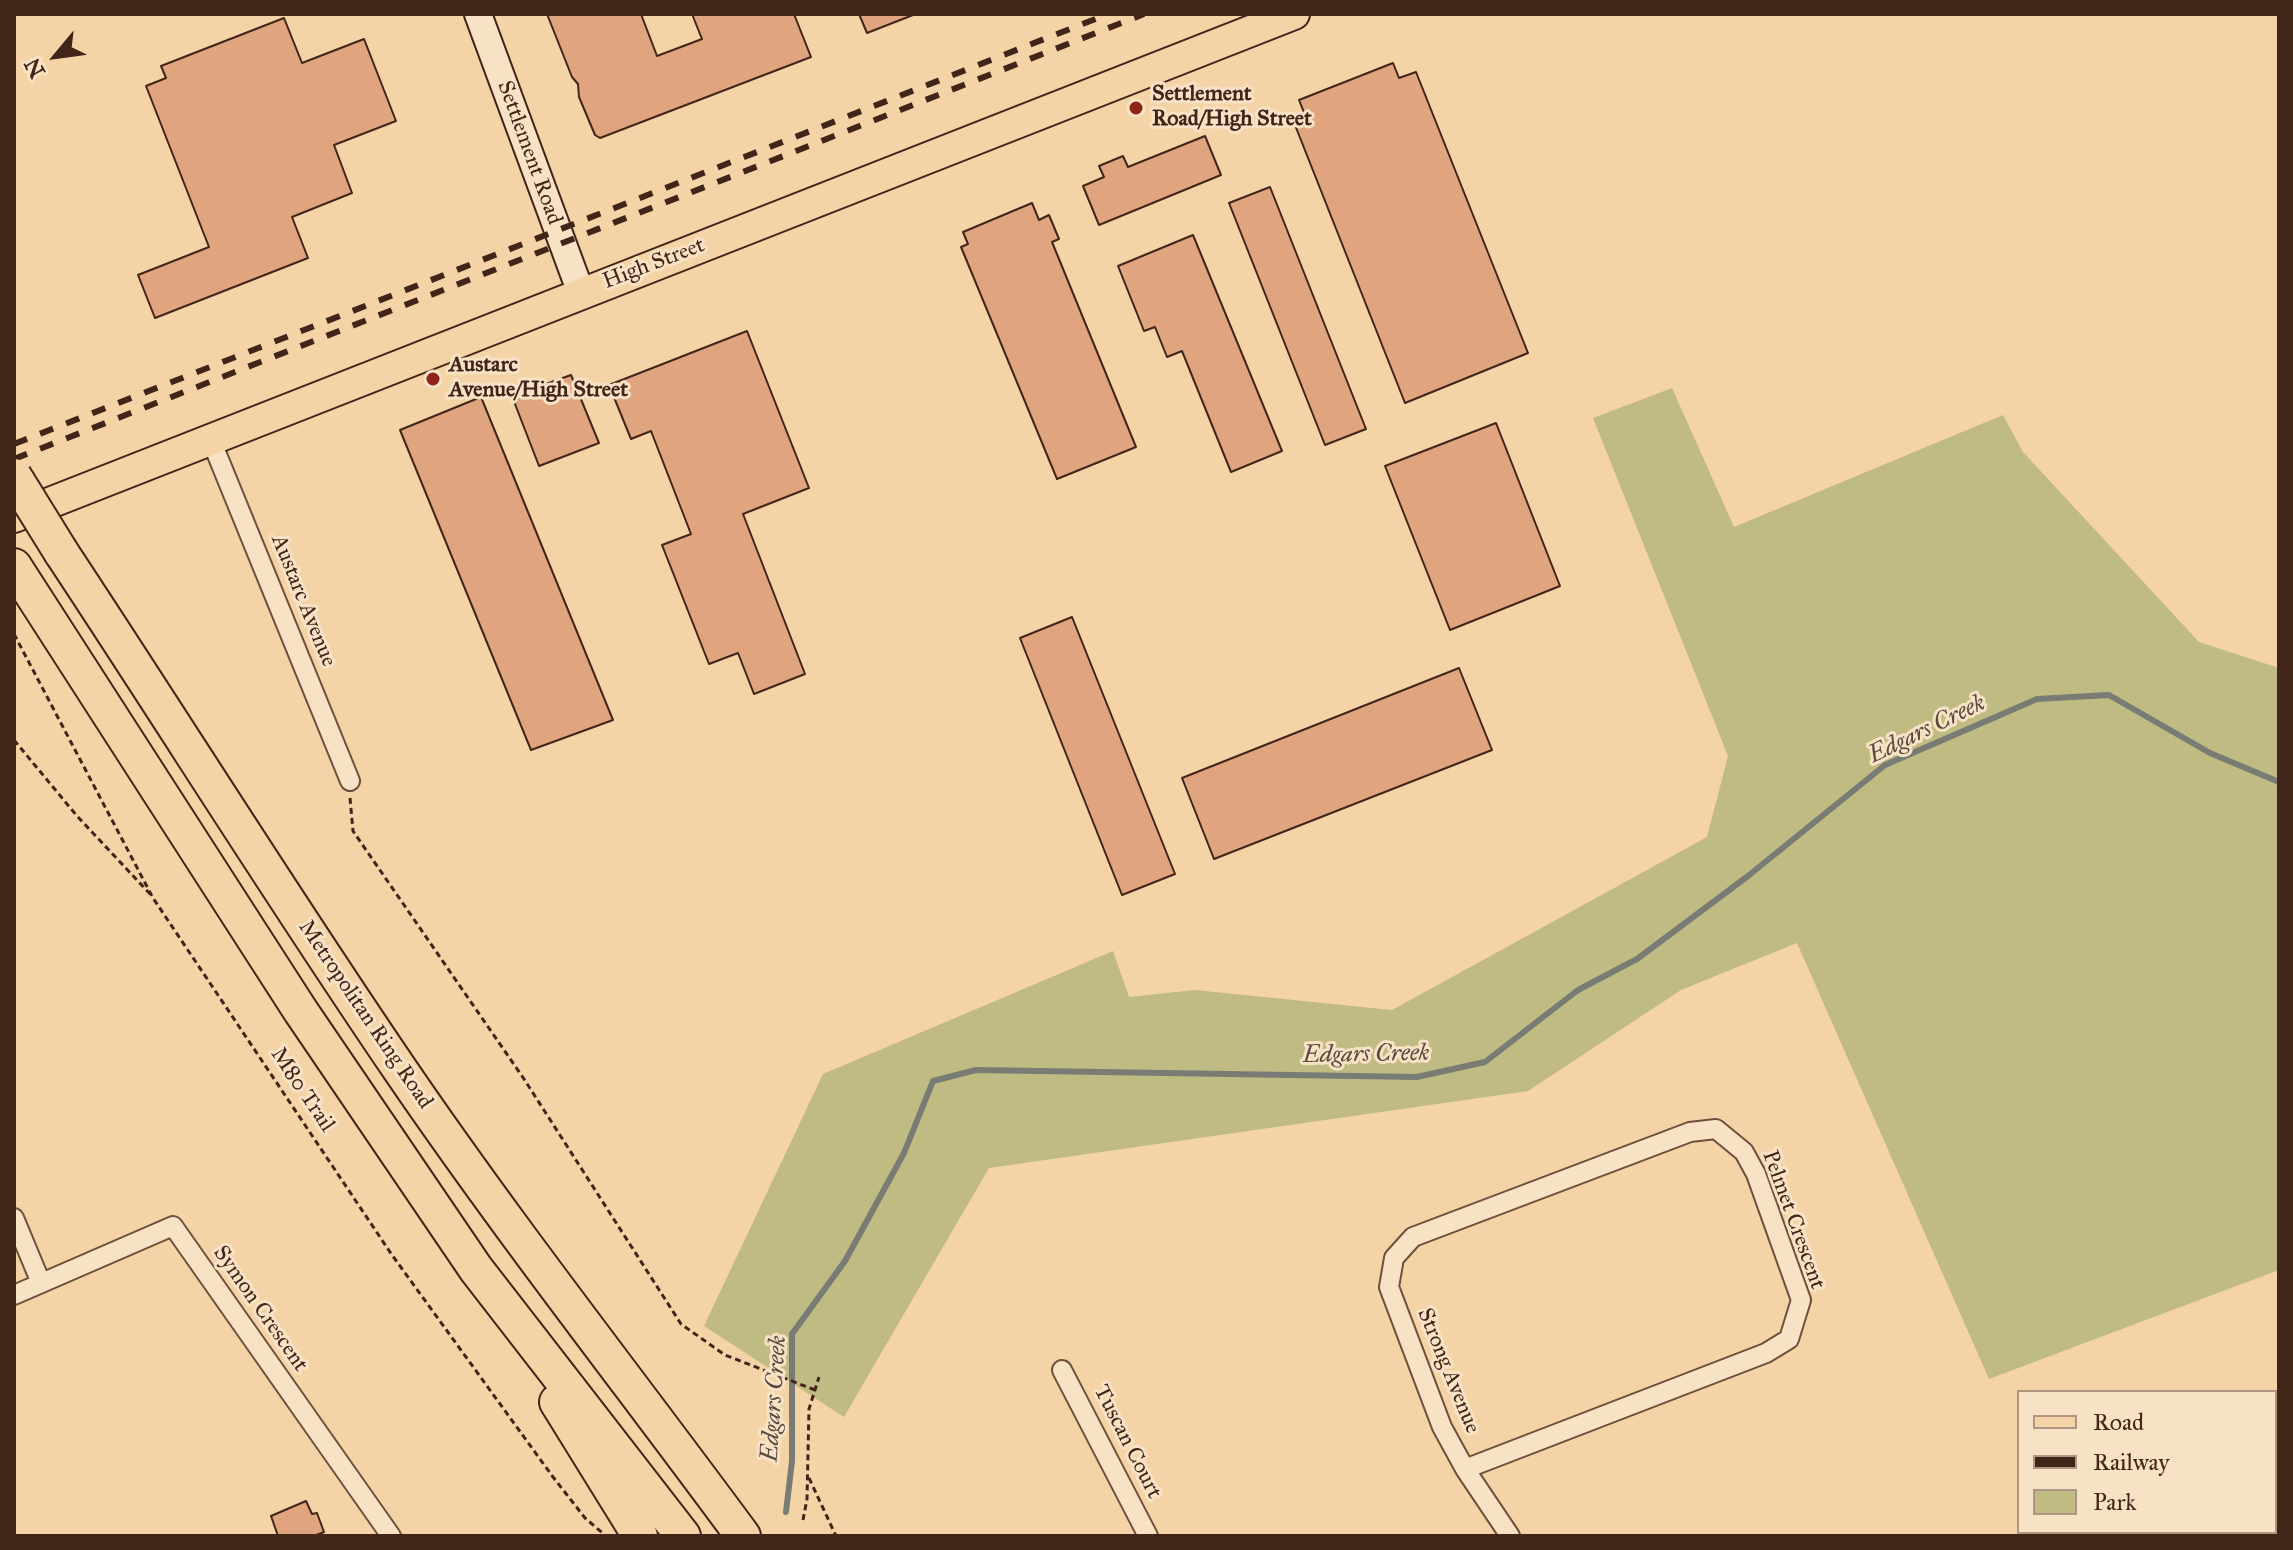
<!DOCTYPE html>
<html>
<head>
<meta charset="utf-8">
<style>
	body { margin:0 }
	#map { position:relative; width:2293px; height:1550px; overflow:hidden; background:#f4d3a6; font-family:"IM FELL Great Primer",serif }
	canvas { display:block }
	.frame { position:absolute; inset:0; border:16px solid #422519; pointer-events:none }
	.legend { position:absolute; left:2017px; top:1390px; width:260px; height:144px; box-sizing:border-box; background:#f8e2c5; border:2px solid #af9680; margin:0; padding:10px 14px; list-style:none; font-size:24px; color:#422519 }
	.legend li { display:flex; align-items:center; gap:16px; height:40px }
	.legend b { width:40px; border:2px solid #af9680 }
	.north { position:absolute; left:16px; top:16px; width:80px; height:80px; -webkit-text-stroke:6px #f8e2c5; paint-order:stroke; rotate:241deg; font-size:22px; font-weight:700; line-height:32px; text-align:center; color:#422519 }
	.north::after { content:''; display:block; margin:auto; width:28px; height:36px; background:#422519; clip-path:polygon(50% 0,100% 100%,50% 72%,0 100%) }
</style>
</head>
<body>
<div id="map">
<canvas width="2293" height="1550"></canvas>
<div class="frame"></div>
<ul class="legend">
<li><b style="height:10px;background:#f4d3a6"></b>Road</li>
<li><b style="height:10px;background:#422519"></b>Railway</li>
<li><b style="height:22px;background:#c0bb83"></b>Park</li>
</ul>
<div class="north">N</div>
</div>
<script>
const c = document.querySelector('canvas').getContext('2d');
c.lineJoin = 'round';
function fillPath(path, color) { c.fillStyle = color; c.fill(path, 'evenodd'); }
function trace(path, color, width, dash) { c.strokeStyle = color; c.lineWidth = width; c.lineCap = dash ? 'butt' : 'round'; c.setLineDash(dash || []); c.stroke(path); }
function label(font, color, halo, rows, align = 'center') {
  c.font = font + ' "IM FELL Great Primer",serif'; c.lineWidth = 6; c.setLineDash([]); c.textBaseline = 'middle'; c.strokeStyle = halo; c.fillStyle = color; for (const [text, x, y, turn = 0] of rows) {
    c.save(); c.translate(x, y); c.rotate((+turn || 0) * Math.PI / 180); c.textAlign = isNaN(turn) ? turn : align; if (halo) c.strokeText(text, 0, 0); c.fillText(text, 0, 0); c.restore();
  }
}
fillPath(new Path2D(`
	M1672,388L1734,527L2003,415L2023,452L2199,642L2279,668V1270L1989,1379L1797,943L1681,990L1528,1091L989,1168L844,1417L704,1326L823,1074L1113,951L1129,997L1195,990L1392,1010L1707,837L1728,756L1593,418Z`), '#c0bb83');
trace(new Path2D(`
	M786,1512L792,1461V1334L845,1261L904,1153L933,1081L976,1070L1417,1077L1485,1062L1578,990L1637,959L1748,876L1885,765L2037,699L2109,695L2210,753L2279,782`), '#797c74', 6);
const building = new Path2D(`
	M547,14H641L657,56L702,39L692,14H794L811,57L600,138L595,135L579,97L578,84L572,77Z
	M859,14H913V15L867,33Z
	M284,18L302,63L364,39L396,121L334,145L352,193L292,217L308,258L155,318L138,275L209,247L146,86L166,78L161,66Z
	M1393,63L1399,78L1416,72L1528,353L1405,403L1293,120L1305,115L1299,100Z
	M1205,136L1221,175L1099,225L1083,186L1104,177L1099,166L1123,156L1128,167Z
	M1270,187L1366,429L1325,445L1229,203Z
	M1032,203L1039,220L1049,215L1059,239L1052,242L1136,447L1057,479L961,247L968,244L963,232Z
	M1193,235L1282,451L1231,472L1182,351L1167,357L1155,327L1144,331L1118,266Z
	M747,331L809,488L743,514L805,674L754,694L738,653L709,664L662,545L691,534L651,431L631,439L609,385Z
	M571,375L599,443L539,466L515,404L521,393Z
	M481,397L613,720L531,750L400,430Z
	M1496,423L1560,586L1450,630L1385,466Z
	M1072,617L1175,874L1122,895L1020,638Z
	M1459,668L1492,750L1214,859L1182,778Z
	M306,1501L312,1514L317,1513L324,1532L314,1536H278L271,1516Z`);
fillPath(building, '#e0a57f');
trace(building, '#422519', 2);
const street = new Path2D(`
	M211,440L350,781
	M14,1218L41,1283
	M14,1295L173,1226L391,1536
	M1062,1370L1148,1536
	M2275,1461L2279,1459
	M1465,1469L1766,1353L1789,1339L1801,1300L1756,1174L1744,1152L1716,1129L1690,1132L1413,1237L1394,1258L1389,1287L1442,1427L1465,1469L1510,1536
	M2087,1536L2097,1532`);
const secondary = new Path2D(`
	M478,14L581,293`);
const primary = new Path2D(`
	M14,517L1294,14`);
const highway = new Path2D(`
	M61,552C174,723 283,898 399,1068C508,1228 628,1380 743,1536
	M14,566L300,1010L476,1269L683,1536
	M557,1402L640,1536`);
trace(street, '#6e503c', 22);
trace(secondary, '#422519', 30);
trace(primary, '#422519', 34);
trace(highway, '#422519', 38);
trace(new Path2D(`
	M14,634L153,898L392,1255L553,1477L585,1518L606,1536
	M14,740L77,816L151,895
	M350,798L353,831L524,1079L681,1324L725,1355L815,1390
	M809,1478L836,1536
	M803,1520L807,1499L809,1409L819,1377`), '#422519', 3, [6, 4]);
trace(street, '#f8e2c5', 18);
trace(secondary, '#f8e2c5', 26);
trace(primary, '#f4d3a6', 30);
trace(highway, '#f4d3a6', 34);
trace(new Path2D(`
	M14,444L1108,14
	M14,459L1144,14`), '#422519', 6, [14, 14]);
const highwayBridge = new Path2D(`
	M14,476L61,552`);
trace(highwayBridge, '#422519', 38, []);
trace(highwayBridge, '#f4d3a6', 34);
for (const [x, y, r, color] of [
	[1136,108,8,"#8f2418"],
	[433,379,8,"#8f2418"]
]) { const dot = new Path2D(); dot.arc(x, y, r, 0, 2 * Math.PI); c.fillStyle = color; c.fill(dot); trace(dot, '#f8e2c5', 3); }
label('bold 22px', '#422519', '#f8e2c5', [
	["Settlement",1152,95],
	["Road/High Street",1152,120],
	["Austarc",449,366],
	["Avenue/High Street",449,391]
], 'left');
label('22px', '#422519', '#f8e2c5', [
	["Settlement Road",529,153,70],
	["High Street",654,264,-21],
	["Austarc Avenue",303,601,68],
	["Metropolitan Ring Road",365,1015,56],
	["M80 Trail",302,1090,56],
	["Pelmet Crescent",1793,1220,70],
	["Symon Crescent",260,1309,55],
	["Strong Avenue",1448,1371,68],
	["Tuscan Court",1127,1442,63]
]);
label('italic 24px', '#59493f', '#f8e2c5', [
	["Edgars Creek",1927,730,-26],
	["Edgars Creek",1366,1055,-1],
	["Edgars Creek",775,1399,-86]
]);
</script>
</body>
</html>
